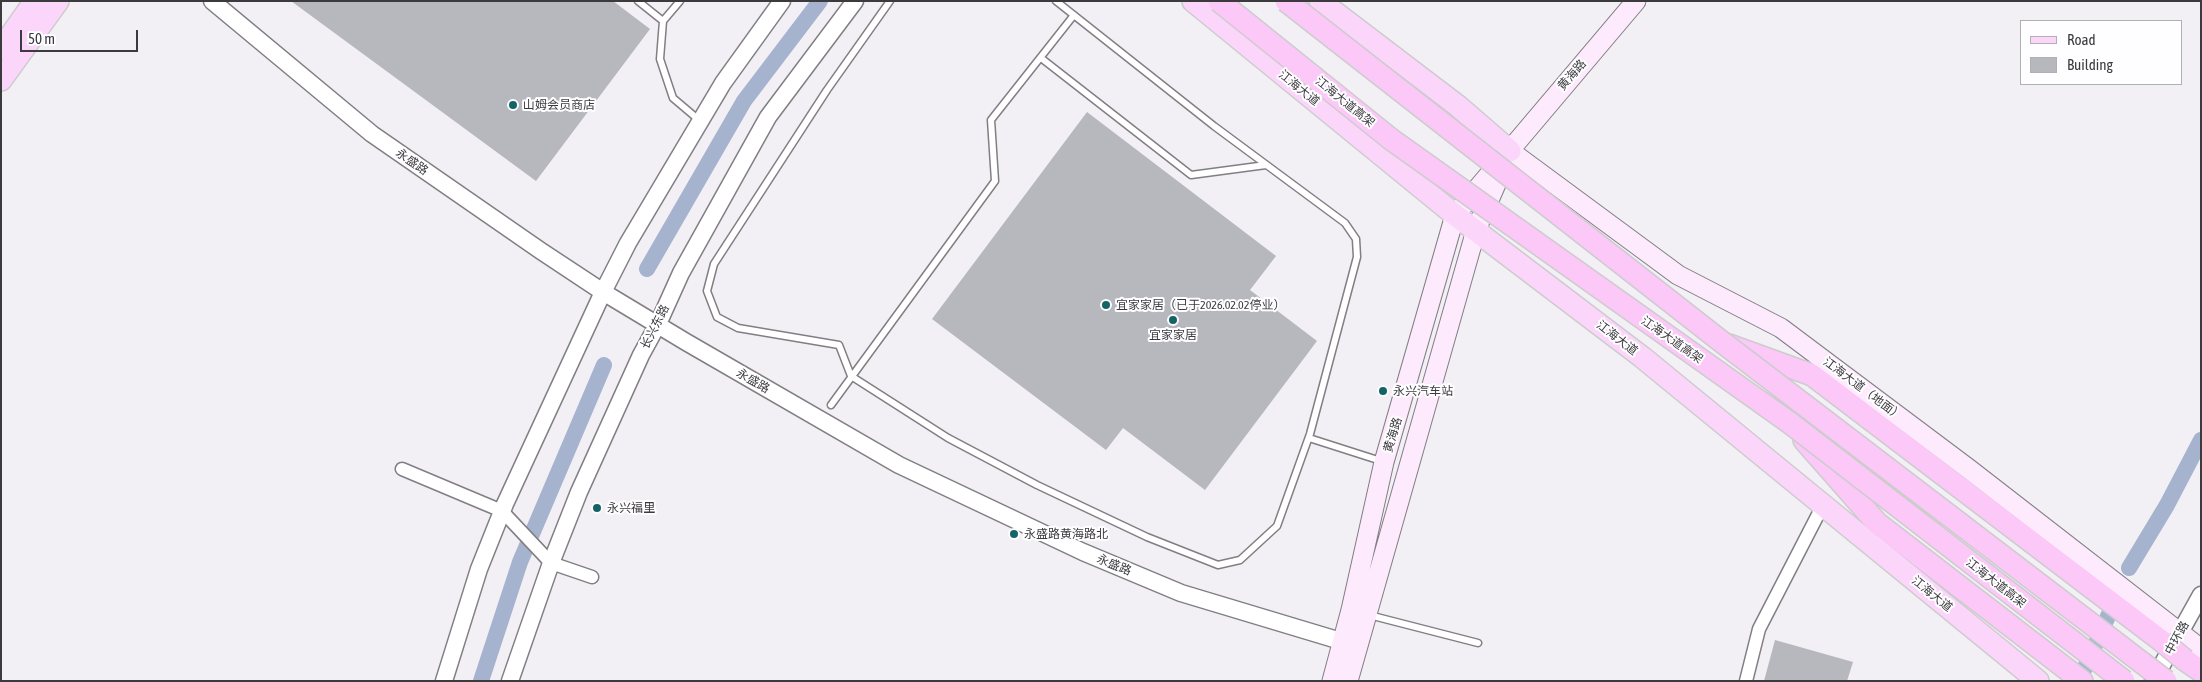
<!DOCTYPE html>
<html>
<head>
<meta charset="utf-8">
<style>
	body { margin:0 }
	#map { position:relative; width:2202px; height:682px; overflow:hidden; background:#f2eff5; font-family:"Asap Condensed",sans-serif }
	canvas { display:block }
	.frame { position:absolute; inset:0; border:2px solid #3b3a3d; pointer-events:none }
	.legend { position:absolute; left:2020px; top:20px; width:162px; height:65px; box-sizing:border-box; background:#fefdff; border:1px solid #b0afb1; margin:0; padding:6px 9px; list-style:none; font-size:15px; color:#3b3a3d }
	.legend li { display:flex; align-items:center; gap:10px; height:25px }
	.legend b { width:25px; border:1px solid #b0afb1 }
	.scale { position:absolute; left:20px; top:30px; width:118px; height:22px; box-sizing:border-box; border:2px solid #3b3a3d; border-top:0; padding-left:6px; font-size:15px; line-height:18px; white-space:nowrap; color:#3b3a3d; -webkit-text-stroke:4px #fefdff; paint-order:stroke }
</style>
</head>
<body>
<div id="map">
<canvas width="2202" height="682"></canvas>
<div class="frame"></div>
<ul class="legend">
<li><b style="height:6px;background:#fcd6fa"></b>Road</li>
<li><b style="height:14px;background:#b7b7be"></b>Building</li>
</ul>
<div class="scale">50 m</div>
</div>
<script>
const c = document.querySelector('canvas').getContext('2d');
c.lineJoin = 'round';
function trace(path, color, width, dash) { c.strokeStyle = color; c.lineWidth = width; c.lineCap = dash ? 'butt' : 'round'; c.setLineDash(dash || []); c.stroke(path); }
function fillPath(path, color) { c.fillStyle = color; c.fill(path, 'evenodd'); }
function label(font, color, halo, rows, align = 'center') {
  c.font = font + ' "Asap Condensed","Noto Sans SC",sans-serif'; c.lineWidth = 4; c.setLineDash([]); c.textBaseline = 'middle'; c.strokeStyle = halo; c.fillStyle = color; for (const [text, x, y, turn = 0] of rows) {
    c.save(); c.translate(x, y); c.rotate((+turn || 0) * Math.PI / 180); c.textAlign = isNaN(turn) ? turn : align; if (halo) c.strokeText(text, 0, 0); c.fillText(text, 0, 0); c.restore();
  }
}
trace(new Path2D(`
	M647,269L744,101L820,1
	M2129,568L2167,505L2201,440
	M481,681L520,562L604,365
	M2079,681L2118,594`), '#a5b3ce', 16);
fillPath(new Path2D(`
	M291,1H613L650,29L536,181Z
	M1087,112L1276,256L1250,290L1317,341L1205,490L1123,428L1106,450L932,319Z
	M1775,640L1853,662L1847,681H1764Z`), '#b7b7be');
const service = new Path2D(`
	M638,1L663,21
	M680,1L663,21L660,59L673,98L699,120
	M890,1L827,90L714,264L707,291L717,317L738,328L839,345L851,376L948,438L1037,485L1147,537L1218,565L1240,560L1277,526L1310,434L1357,257L1356,239L1345,223L1214,126L1056,1
	M1041,58L1191,175L1266,165
	M831,405L995,181L991,120L1074,15
	M1309,438L1381,461
	M1369,615L1478,643`);
const minor = new Path2D(`
	M402,469L502,511L551,563L592,577
	M1746,681L1759,629L1823,505`);
const tertiary = new Path2D(`
	M212,1L372,134L541,251L603,292L686,342L899,465L1083,552L1181,593L1354,645
	M444,681L479,569L505,504L603,292L628,243L723,83L782,1
	M510,681L551,563L579,492L641,355L658,324L681,273L768,117L855,1
	M2153,681L2201,595`);
const secondary = new Path2D(`
	M1510,151L1678,275L1781,328L1969,469L2201,649
	M1332,681L1351,610L1384,462L1455,215L1636,1
	M1348,681L1476,230L1503,168`);
const primary = new Path2D(`
	M1193,1L1455,215L1642,357L2038,681
	M1320,1L1458,106L1510,151
	M1,49L35,1
	M1,80L58,1`);
const trunk = new Path2D(`
	M1729,345L1812,375L2163,642
	M1804,440L1877,523L2082,681
	M2185,660L2201,671`);
trace(service, '#817e84', 9);
trace(minor, '#817e84', 15);
trace(tertiary, '#817e84', 19);
trace(secondary, '#817e84', 21);
trace(primary, '#cccccd', 24);
trace(trunk, '#cccccd', 24);
trace(service, '#fff', 6);
trace(minor, '#fff', 12);
trace(tertiary, '#fff', 16);
trace(secondary, '#feeafd', 19);
trace(primary, '#fcd6fa', 21);
trace(trunk, '#fbc8f8', 21);
const trunkBridge = new Path2D(`
	M1219,1L1392,140L1790,423L2124,681
	M1286,1L1722,342L2166,681
	M2163,642L2185,660`);
trace(trunkBridge, '#cccccd', 24, []);
trace(trunkBridge, '#fbc8f8', 21);
for (const [x, y, r, color] of [
	[513,105,5,"#146467"],
	[1106,305,5,"#146467"],
	[1173,320,5,"#146467"],
	[1383,391,5,"#146467"],
	[597,508,5,"#146467"],
	[1014,534,5,"#146467"]
]) { const dot = new Path2D(); dot.arc(x, y, r, 0, 2 * Math.PI); c.fillStyle = color; c.fill(dot); trace(dot, '#fefdff', 2); }
label('12px', '#3b3a3d', '#fefdff', [
	["黄海路",1572,75,-49],
	["江海大道",1299,88,39],
	["江海大道高架",1345,102,39],
	["永盛路",412,162,35],
	["长兴东路",655,327,-63],
	["江海大道",1617,338,38],
	["江海大道高架",1672,340,35],
	["永盛路",753,381,30],
	["江海大道（地面）",1863,389,37],
	["黄海路",1393,435,-73],
	["永盛路",1114,565,22],
	["江海大道高架",1996,583,38],
	["江海大道",1932,594,39],
	["中环路",2177,638,-61]
]);
label('12px', '#3b3a3d', '#fefdff', [
	["山姆会员商店",523,105],
	["宜家家居（已于2026.02.02停业）",1116,305],
	["宜家家居",1173,335,"center"],
	["永兴汽车站",1393,391],
	["永兴福里",607,508],
	["永盛路黄海路北",1024,534]
], 'left');
</script>
</body>
</html>
